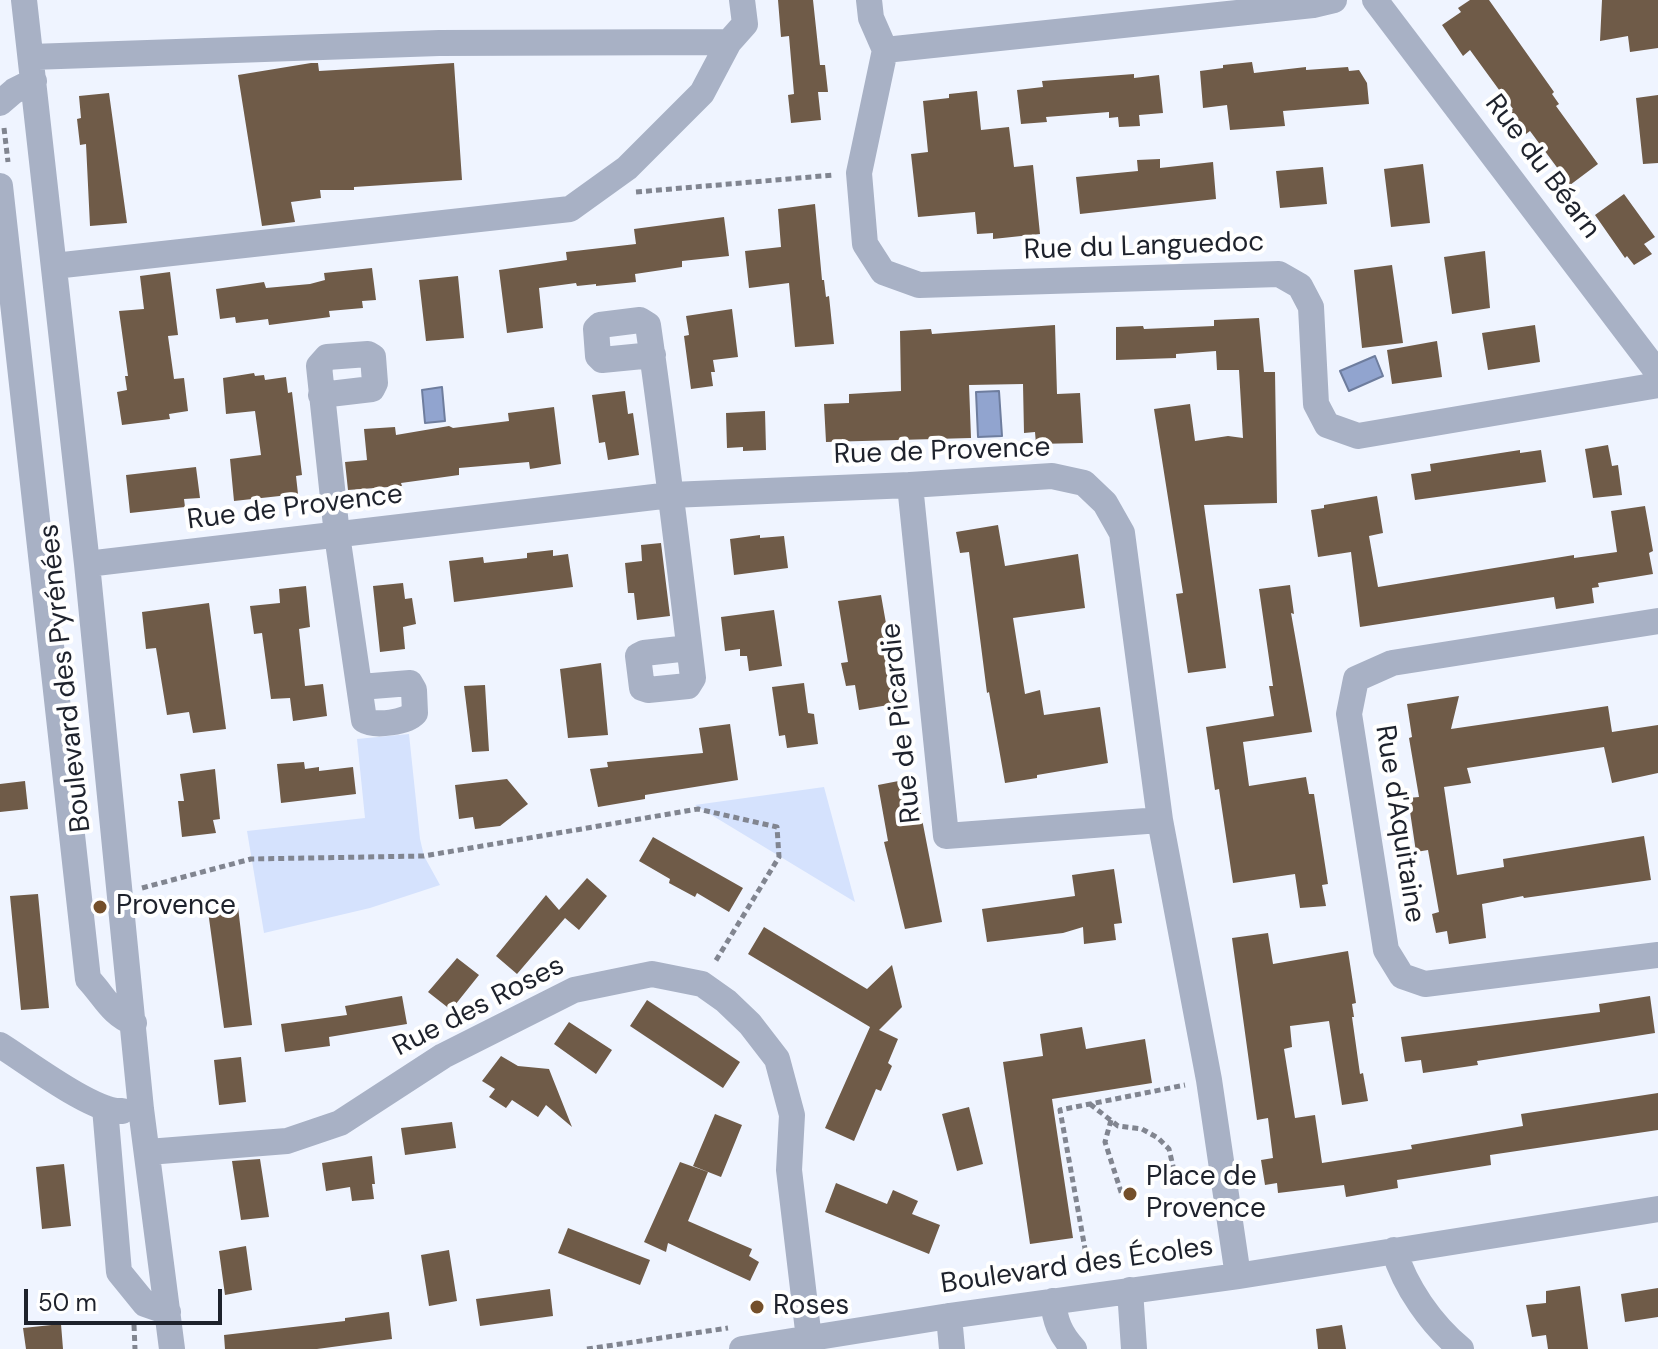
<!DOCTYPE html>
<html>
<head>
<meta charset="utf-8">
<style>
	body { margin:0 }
	#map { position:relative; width:1658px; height:1349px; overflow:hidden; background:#eff4ff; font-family:"DM Sans",sans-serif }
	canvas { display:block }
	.scale { position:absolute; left:24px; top:1289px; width:198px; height:36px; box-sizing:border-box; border:4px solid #1e222c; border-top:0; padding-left:10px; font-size:24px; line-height:28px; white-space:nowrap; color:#1e222c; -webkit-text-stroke:6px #fff; paint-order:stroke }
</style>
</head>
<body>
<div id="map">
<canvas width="1658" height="1349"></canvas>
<div class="scale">50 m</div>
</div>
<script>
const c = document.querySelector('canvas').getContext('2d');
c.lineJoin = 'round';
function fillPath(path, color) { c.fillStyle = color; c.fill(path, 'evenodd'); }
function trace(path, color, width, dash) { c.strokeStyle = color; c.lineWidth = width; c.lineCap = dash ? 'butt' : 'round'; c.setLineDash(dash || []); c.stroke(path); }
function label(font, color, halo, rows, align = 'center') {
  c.font = font + ' "DM Sans",sans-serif'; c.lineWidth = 8; c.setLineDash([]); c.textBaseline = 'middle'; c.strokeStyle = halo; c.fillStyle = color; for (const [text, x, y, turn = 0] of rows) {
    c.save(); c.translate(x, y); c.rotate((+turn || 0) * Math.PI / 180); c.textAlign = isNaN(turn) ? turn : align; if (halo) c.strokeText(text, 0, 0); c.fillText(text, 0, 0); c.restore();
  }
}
fillPath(new Path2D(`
	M409,734L420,839L424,856L440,885L370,908L264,933L247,831L365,818L357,739Z
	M824,787L855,902L695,805Z`), '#d5e2fd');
const water = new Path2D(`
	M1375,356L1383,376L1349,391L1340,371Z
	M442,387L445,421L425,423L422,390Z
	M999,391L1002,436L978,437L976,392Z`);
fillPath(water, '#91a4cf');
trace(water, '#6e7d9e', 2);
fillPath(new Path2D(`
	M778,0H813L820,65H825L828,92H818L821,120L791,123L788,95L794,94L789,36L781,37Z
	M1470,0H1489L1554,92L1552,94L1559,104L1556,106L1598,164L1570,185L1530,131L1526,134L1510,111L1513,109L1470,50L1463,56L1442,25L1461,12L1458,8Z
	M1602,0H1658V48L1630,52L1628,36L1600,41Z
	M1252,62L1254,73L1306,67V70L1348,67L1349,71L1359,70L1367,83L1369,104L1283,111L1285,126L1230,130L1227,105L1203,108L1200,71L1223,68V65Z
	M311,63H318L319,71L454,63L462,180L354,187V190H320L321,198L291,202L295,222L262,226L238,75Z
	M1134,74V78L1159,75L1163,113L1139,115L1140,126L1119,127L1118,117L1109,118V112L1046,117L1047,122L1021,124L1017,90L1043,87L1042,81Z
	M977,91L981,130L1009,127L1014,167L1033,165L1040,234L993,239V233L977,234L975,212L918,217L911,154L928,152L923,101L949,98V94Z
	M109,93L127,223L90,226L86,144L80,145L77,119L81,118L79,96Z
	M1658,95V163L1643,164L1636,98Z
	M1160,159V168L1213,162L1216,199L1080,214L1076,177L1138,171L1137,160Z
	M1423,164L1430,223L1391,227L1384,169Z
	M1323,167L1327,204L1280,208L1276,171Z
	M1624,194L1655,237L1644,244L1652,254L1634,265L1627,256L1625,258L1595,215Z
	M815,204L822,280H824L826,297L829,296L834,344L795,347L789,283L749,288L745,251L781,247L778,209Z
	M724,217L729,256L682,261V267L635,274L636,282L596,286V284L577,286L576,283L539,288L543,328L507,333L499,270L567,260L566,252L636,244L634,229Z
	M1485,251L1490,308L1452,314L1444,257Z
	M1392,265L1403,343L1362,348L1354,270Z
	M372,268L376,300L362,301L363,308L329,311L330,317L269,325L268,319L236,323L235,317L220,319L216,289L264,282L266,288L310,284L325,280L324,273Z
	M170,272L178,335L168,336L174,379L184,378L188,411L169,414L170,419L122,425L117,392L127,390L125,376H128L119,311L144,309L140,276Z
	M458,276L464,338L426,341L419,280Z
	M732,309L738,357L713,360L715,372H711L713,386L691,389L684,336L689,335L686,316Z
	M1259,318L1264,372H1275L1277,503L1204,505L1226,668L1188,673L1176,594L1183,593L1154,409L1190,404L1195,441L1228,436L1243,438L1239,370H1217L1216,351L1176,354V358L1116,360V327L1143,326L1144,329L1214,326V320Z
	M1055,325L1057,394L1080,393L1083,443L1036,444L1035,432L1024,433L1023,384L969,385L971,438L826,442L824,404L849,403V394L901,391L900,331L931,329L932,334Z
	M1535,325L1540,362L1488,370L1482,333Z
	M1437,341L1442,377L1392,384L1387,350Z
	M254,373L255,376L264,375L265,380L286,377L288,393L292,392L302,475L296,476L298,494L234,501L230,459L261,455L255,411L226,414L223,378Z
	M625,391L628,414L633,413L639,455L608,460L605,442L599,443L592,395Z
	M554,407L561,464L530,469L529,462L459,468V475L401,483L402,486L348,490L345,462L367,460L364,429L395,427L396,435L449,426L453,428L509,421L508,413Z
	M765,411L766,450L743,451V447L727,448L726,413Z
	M1608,445L1612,466L1618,465L1622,495L1593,498L1585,449Z
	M1520,450V453L1541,450L1546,482L1415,500L1411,474L1431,471L1430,464Z
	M196,467L200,498L184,499L185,507L130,513L126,475Z
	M1377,496L1383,533L1369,536L1378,587L1574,555V558L1617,552L1611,511L1645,506L1653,551L1649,553L1653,574L1598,583L1599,587L1592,588L1594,603L1556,609L1554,597L1360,627L1351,552L1318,557L1311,510L1324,508V505Z
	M998,525L1005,566L1078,554L1085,608L1013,618L1025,694L1040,690L1044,715L1100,707L1108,763L1037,775V778L1005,783L989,692L987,693L969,552L960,553L956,532Z
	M760,535V538L784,536L788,568L734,575L730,539Z
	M661,543L670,616L637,620L634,593H628L625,563L642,561L641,545Z
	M553,550V556L568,554L573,587L454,602L449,561L483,557L484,563L527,558V553Z
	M403,583L405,599L412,598L416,624L403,627L405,649L380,652L373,586Z
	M1290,585L1294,614L1291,613L1312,732L1243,742L1249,786L1306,777L1309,794H1314L1328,884L1322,885L1326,906L1300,908L1295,874L1233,883L1219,789L1215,790L1206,727L1274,716L1269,686H1273L1259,589Z
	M306,586L310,627L299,629L305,686L323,684L327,716L293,721L290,698L271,699L262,633L254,634L250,606L280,603L279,589Z
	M881,595L900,703L859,710L855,685L846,686L841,663L848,662L838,601Z
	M209,603L226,729L193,733L189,712L167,715L156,648L146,649L142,612Z
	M774,610L782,666L749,671L747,656H740V649L725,651L721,617Z
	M601,663L608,735L568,738L560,669Z
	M804,683L808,713L814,714L818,744L787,748L785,735L779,736L772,687Z
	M485,685L489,751L472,752L464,686Z
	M1459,696L1451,729L1608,706L1612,732L1658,725V773L1612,783L1604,747L1467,768L1471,783L1444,787L1457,875L1504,867L1503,859L1644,836L1651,880L1524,898L1523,896L1482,904L1486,938L1449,944L1447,931L1436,933L1432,914L1439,912L1428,850L1416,852L1408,798L1419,797L1409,738L1412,737L1407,704Z
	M730,724L738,780L645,795V799L598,807L590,769L608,767L607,762L703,753L699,728Z
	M304,762L305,769L319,767V771L353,767L356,794L281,803L277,764Z
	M215,769L220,819L213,820L216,833L182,837L178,801H184L180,774Z
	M914,778L942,922L905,929L884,842L888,841L878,785Z
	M507,779L528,804L500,826L475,829L473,817L459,819L455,785Z
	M25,781L28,809L0,812V784Z
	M653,837L743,888L729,912L697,893L695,897L669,883L670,879L639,861Z
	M1114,869L1122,923L1114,924L1116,940L1084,944L1083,927L1063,933L987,942L982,909L1075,896L1072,875Z
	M587,878L607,896L579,930L565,918L517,974L496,956L546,895L559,910Z
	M38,894L49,1008L21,1010L10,896Z
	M238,907L252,1025L224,1028L208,911Z
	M764,927L867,989L892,965L902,1007L879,1030L898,1039L888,1063L892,1066L881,1091L876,1089L854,1141L825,1128L870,1027L748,954Z
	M1268,933L1273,964L1348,951L1356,1003L1352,1004L1354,1017H1352L1360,1074L1363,1073L1368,1101L1342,1105L1329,1021L1290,1026L1292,1047L1284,1049L1295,1118L1315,1115L1322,1163L1412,1149L1411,1145L1523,1126L1521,1114L1658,1093V1130L1490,1155L1491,1165L1397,1180L1398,1188L1346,1197L1344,1185L1278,1193L1277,1183L1265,1185L1261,1160L1273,1158L1268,1118L1257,1120L1232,938Z
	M457,958L479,975L451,1010L428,992Z
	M402,996L407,1024L329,1037L330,1046L285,1052L281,1024L347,1015L345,1006Z
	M1650,996L1655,1033L1477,1061L1478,1065L1423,1073L1421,1060L1405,1062L1401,1037L1600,1012L1599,1004Z
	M647,1000L740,1062L723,1088L630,1026Z
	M569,1022L612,1050L596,1074L554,1044Z
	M1082,1027L1086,1049L1145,1039L1152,1083L1052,1099L1073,1238L1030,1244L1003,1062L1043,1056L1040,1034Z
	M501,1056L518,1066L549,1069L572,1127L546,1105L538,1117L512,1100L506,1108L489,1097L495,1089L482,1081Z
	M241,1057L246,1102L219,1105L214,1060Z
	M969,1107L983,1164L957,1171L942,1114Z
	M715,1114L742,1125L721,1177L693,1166Z
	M452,1122L456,1148L405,1155L401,1128Z
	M372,1156L375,1184H372L374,1199L352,1201L350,1187L326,1191L322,1163Z
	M260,1159L269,1217L241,1220L232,1161Z
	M680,1162L708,1172L688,1221L752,1249L749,1256L759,1262L750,1281L668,1243L666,1252L644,1242Z
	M64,1164L71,1226L42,1229L36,1167Z
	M836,1183L887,1204L893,1190L918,1201L912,1214L940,1225L929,1254L825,1212Z
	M568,1228L650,1260L640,1285L558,1253Z
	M246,1246L252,1290L225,1295L219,1251Z
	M449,1250L457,1301L429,1306L421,1255Z
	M1580,1286L1588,1349H1548L1546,1335L1532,1337L1526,1305L1546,1303V1291Z
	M1658,1288V1317L1625,1322L1621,1294Z
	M550,1289L553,1316L480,1326L476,1299Z
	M389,1312L392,1339L317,1349H225L224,1335L345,1321V1318Z
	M61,1324L63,1349H26L23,1328Z
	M1342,1325L1346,1349H1318L1316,1329Z`), '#6f5b48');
trace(new Path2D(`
	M4,128L8,162
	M636,192L834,175
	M142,888L251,859L424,856L698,809L777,827L779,857L715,962
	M1090,1104L1118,1126L1142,1129L1158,1138L1169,1149L1178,1188
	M1111,1120L1105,1142L1122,1195
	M1089,1271L1060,1110L1185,1085
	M134,1325L135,1349
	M587,1349L728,1328`), '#818590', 5, [6, 4]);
trace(new Path2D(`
	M24,0L87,564L141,1109L172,1349
	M869,0L871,18L885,50
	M1375,0L1658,373
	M729,42L745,24L742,0
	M885,50L859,173L865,244L883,272L919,285L1279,274L1300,286L1311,307L1316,404L1327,425L1358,436L1658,385
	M885,50L1313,5L1334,0
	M31,57L439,43L729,42L702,93L627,168L570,209L54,266
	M0,103L14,91L34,81
	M0,186L88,979C105,997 111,1014 134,1023
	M653,355L602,360L598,356L596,329L600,325L640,320L648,325C665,443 679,560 693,678L688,686L648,690L642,688L638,656L644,653L689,648
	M321,395L372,389L375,383L373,357L368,354L327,357L319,366L337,535L364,720C375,727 407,722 415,713L414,690L410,683L360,687
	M910,485L946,836L1160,820
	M87,564L671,495L910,485L1052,476L1084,483L1105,503L1122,533L1160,820L1209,1080L1238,1276
	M1658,621L1392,663L1356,679L1349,714L1386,950L1402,976L1425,984L1658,955
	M0,1045C26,1061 94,1113 122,1111
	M105,1108L119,1272L145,1304L168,1312
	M148,1152L287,1141L340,1123L443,1056L574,990L652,974L702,984L726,1001L750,1024L777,1059L792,1115L789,1170L809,1339
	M1394,1250C1405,1287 1431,1324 1461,1349
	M1130,1290L1134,1349
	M1053,1301C1055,1321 1060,1334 1074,1349
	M949,1316L952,1349
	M742,1349L949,1316L1238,1276L1658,1209`), '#a8b1c5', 26);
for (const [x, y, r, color] of [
	[100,907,8,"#744f2a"],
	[1130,1194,8,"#744f2a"],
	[757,1307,8,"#744f2a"]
]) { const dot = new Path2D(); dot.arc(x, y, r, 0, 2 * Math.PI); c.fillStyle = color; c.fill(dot); trace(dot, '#fff', 3); }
label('28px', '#1e222c', '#fff', [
	["Rue du Béarn",1542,167,53],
	["Rue du Languedoc",1144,247,-2],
	["Rue de Provence",942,452,-2],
	["Rue de Provence",295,508,-7],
	["Boulevard des Pyrénées",66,678,-96],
	["Rue de Picardie",902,723,-96],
	["Rue d'Aquitaine",1399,824,81],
	["Rue des Roses",479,1007,-27],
	["Boulevard des Écoles",1077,1266,-8]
]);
label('28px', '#1e222c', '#fff', [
	["Provence",116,907],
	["Place de",1146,1178],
	["Provence",1146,1210],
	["Roses",773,1307]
], 'left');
</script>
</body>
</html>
